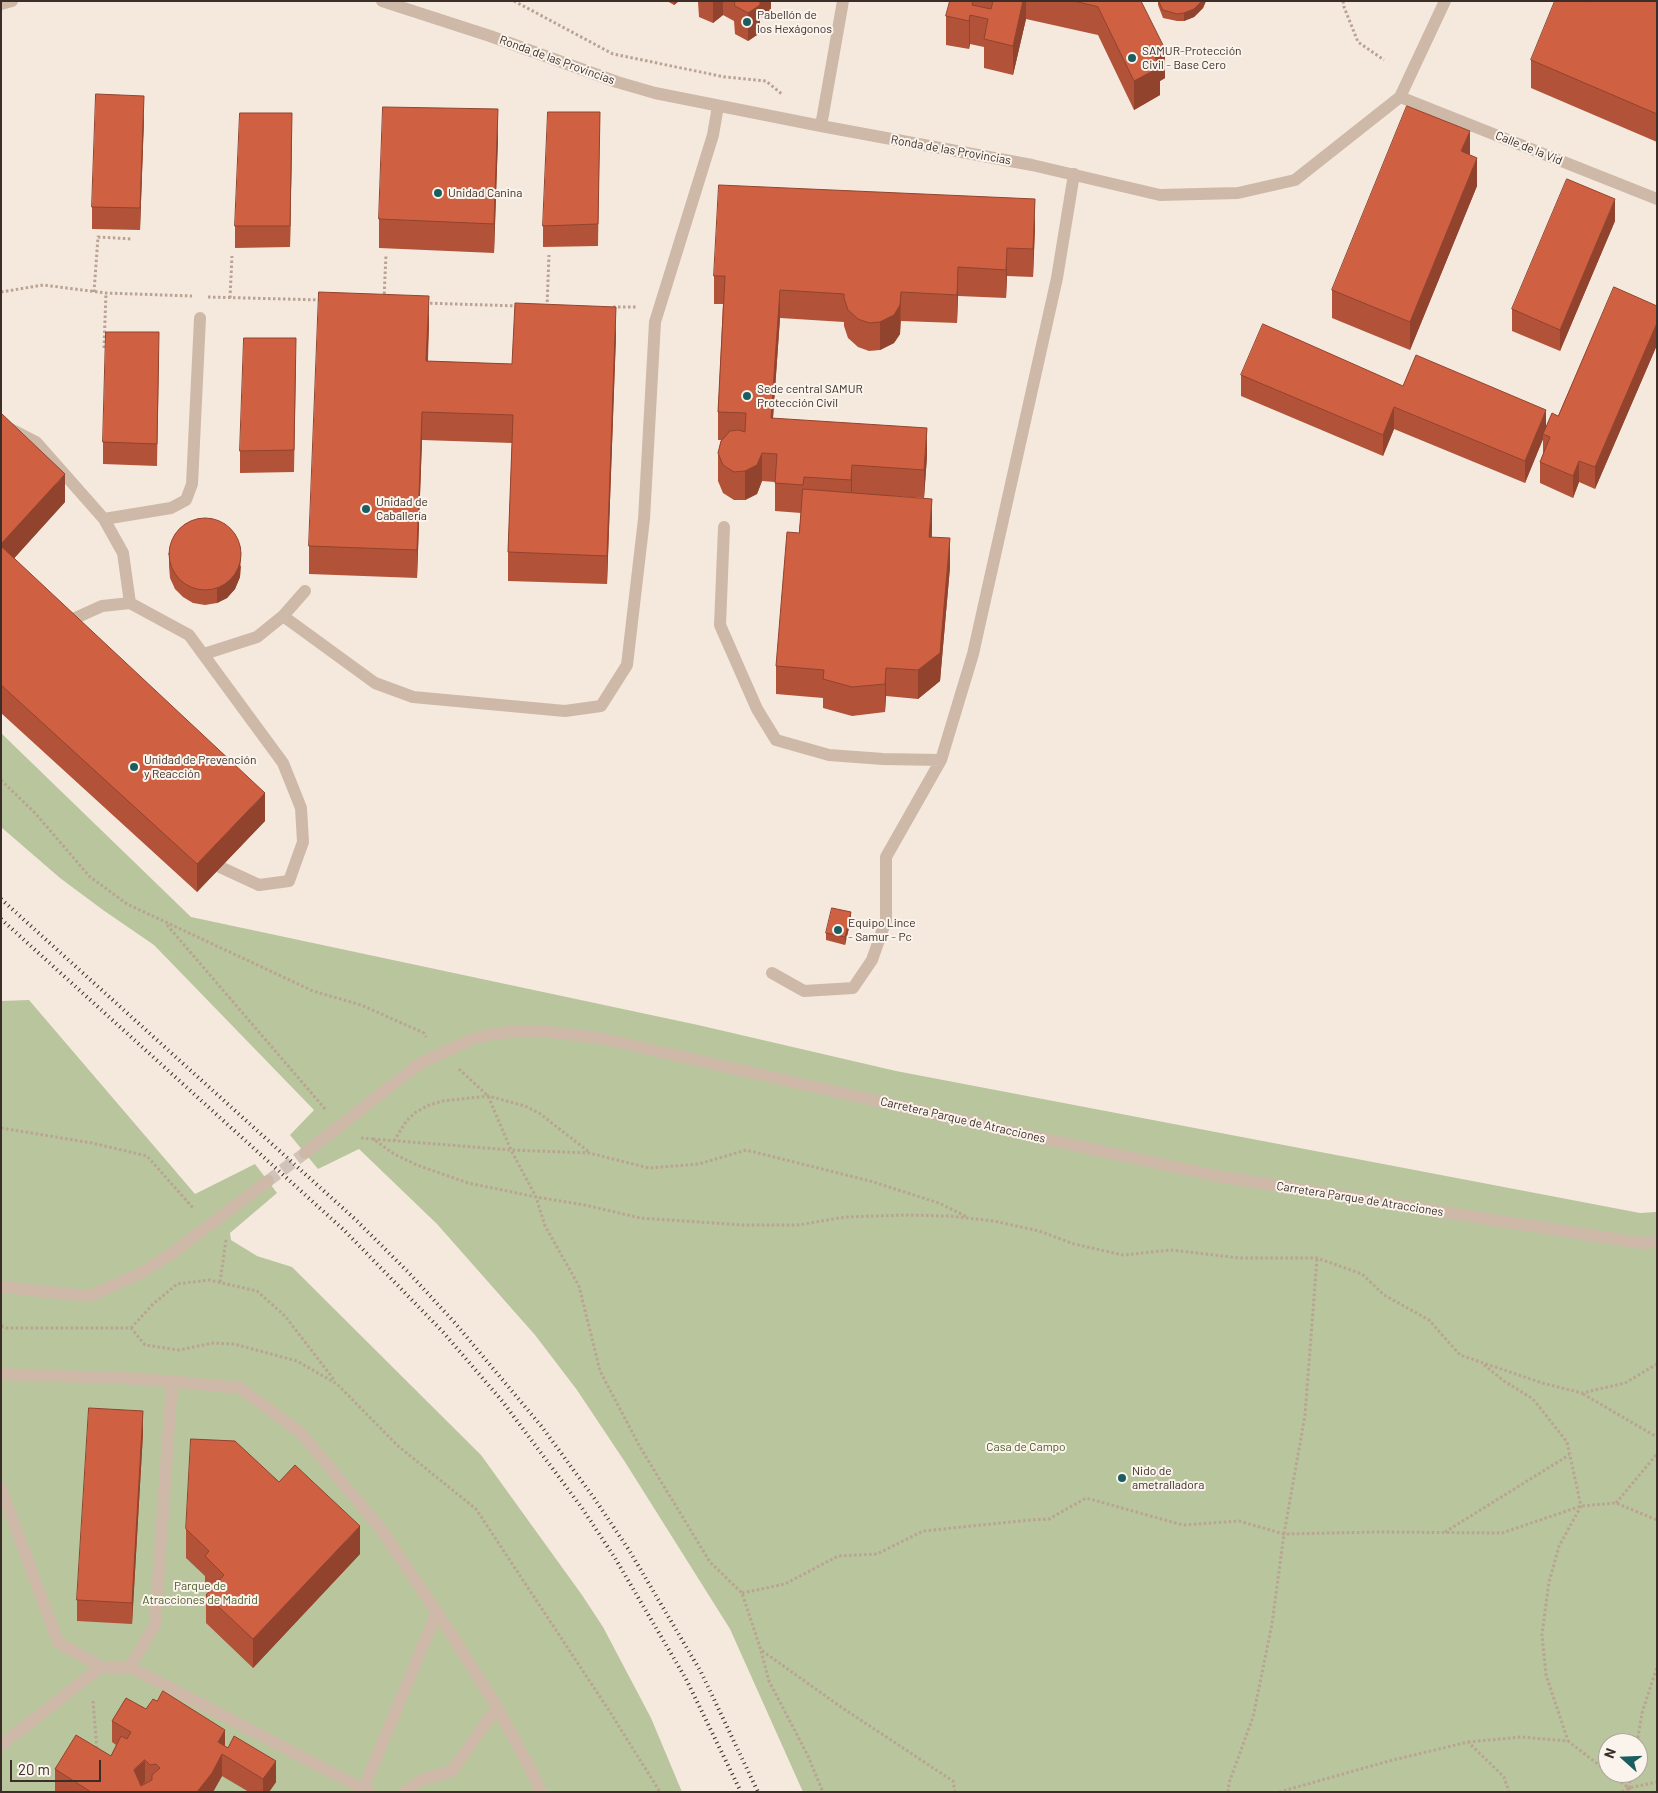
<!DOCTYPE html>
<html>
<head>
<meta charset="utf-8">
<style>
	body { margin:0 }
	#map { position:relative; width:1658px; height:1793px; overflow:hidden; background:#f5e9de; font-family:Barlow,sans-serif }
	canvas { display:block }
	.frame { position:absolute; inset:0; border:2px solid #3b2e29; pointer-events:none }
	.north { position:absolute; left:1598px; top:1733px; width:50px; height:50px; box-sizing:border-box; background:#fbf4ec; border:1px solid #aea59e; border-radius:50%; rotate:290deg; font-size:14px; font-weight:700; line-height:20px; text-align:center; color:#3b2e29 }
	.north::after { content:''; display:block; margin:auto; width:18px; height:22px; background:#1b5e60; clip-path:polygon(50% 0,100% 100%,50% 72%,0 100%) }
	.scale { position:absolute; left:10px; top:1760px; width:91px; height:22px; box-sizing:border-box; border:2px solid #3b2e29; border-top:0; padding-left:6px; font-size:15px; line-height:18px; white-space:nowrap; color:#3b2e29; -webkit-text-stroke:4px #fbf4ec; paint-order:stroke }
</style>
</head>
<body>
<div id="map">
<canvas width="1658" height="1793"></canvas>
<div class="frame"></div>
<div class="north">N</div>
<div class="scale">20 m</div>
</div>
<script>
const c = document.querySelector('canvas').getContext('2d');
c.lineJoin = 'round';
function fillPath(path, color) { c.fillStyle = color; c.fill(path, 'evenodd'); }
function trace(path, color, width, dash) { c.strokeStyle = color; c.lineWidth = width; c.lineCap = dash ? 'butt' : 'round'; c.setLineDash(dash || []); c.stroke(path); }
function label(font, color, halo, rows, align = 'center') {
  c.font = font + ' Barlow,sans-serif'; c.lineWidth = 4; c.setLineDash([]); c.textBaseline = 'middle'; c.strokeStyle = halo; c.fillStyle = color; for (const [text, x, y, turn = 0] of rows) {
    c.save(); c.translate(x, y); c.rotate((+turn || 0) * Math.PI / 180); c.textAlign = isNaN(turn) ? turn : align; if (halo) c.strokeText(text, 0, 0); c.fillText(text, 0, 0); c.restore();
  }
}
fillPath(new Path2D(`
	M1,733L191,917L698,1025L896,1071L1640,1213L1657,1212V1792H803L730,1629L625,1462L577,1390L535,1335L437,1224L359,1149L318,1169L290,1135L314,1110L154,945L103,910L60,878L1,827ZM1608,1743H1638V1773H1608Z
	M29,1000L195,1194L255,1164L277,1193L230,1233L231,1240L257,1256L292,1267L481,1455L582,1595L603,1627L651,1718L682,1792H1V1001Z`), '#b9c59d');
trace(new Path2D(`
	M268,1181L305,1153`), '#d0c4ba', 12, [12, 6]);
trace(new Path2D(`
	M514,1L613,54L725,77L766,81L783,95
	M1343,1L1344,7L1358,42L1384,60
	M1,292L43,285L106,293L192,296
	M94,292L98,237L132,239
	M208,297L322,300
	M230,298L232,256
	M384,299L386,255
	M425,303L517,306
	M547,307L549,255
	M613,307H637
	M104,348L106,293
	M1,780L36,814L89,876L127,904L313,991L361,1005L424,1033L426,1037
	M167,925L326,1110
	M459,1069L488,1096L511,1150L536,1197L545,1226L579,1286L600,1371L640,1447L710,1562L742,1593L761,1650L841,1707L953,1781L955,1792
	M1,1128L92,1143L147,1156L194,1209
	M361,1138L373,1139L394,1154L417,1165L468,1183L536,1197L585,1205L640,1218L743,1225H798L845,1217L905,1215L949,1216L994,1221L1039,1231L1074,1244L1123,1255L1171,1250L1240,1258H1317L1362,1274L1384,1295L1429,1320L1460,1355L1542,1383L1582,1393L1625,1383L1657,1364
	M373,1139L511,1150L589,1153L649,1168L699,1164L746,1150L870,1181L939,1203L967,1217
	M394,1141L407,1120L416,1112L429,1105L443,1101L488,1096L525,1106L539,1113L589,1152
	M220,1282L226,1240
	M1,1326L6,1328H131L145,1345L179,1350L213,1343L234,1344L297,1361L337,1384L398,1446L476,1509L610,1712L660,1792
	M131,1328L153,1304L177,1284L209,1280L257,1291L285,1316L335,1381
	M1484,1365L1504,1381L1533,1399L1567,1442L1581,1506L1559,1546L1549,1582L1542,1634L1546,1675L1568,1741
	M1583,1394L1657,1437
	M1616,1503L1657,1454
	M1445,1532L1569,1455
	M742,1593L785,1584L838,1556L877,1554L923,1531L1030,1520L1049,1519L1086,1498L1183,1525L1239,1521L1284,1534L1377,1532L1502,1533L1581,1506L1616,1503L1657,1520
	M761,1651L769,1681L808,1756L823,1792
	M93,1701L97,1750
	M1468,1742L1521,1737L1568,1741L1608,1772
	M1637,1743L1642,1713L1657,1667
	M1609,1773L1629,1788L1630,1792
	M1629,1788L1631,1773
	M1228,1792L1229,1783L1253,1717L1272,1624L1284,1534L1305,1415L1317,1258
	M1279,1792L1389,1761L1468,1742L1504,1777L1509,1792
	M1622,1792L1629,1788L1657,1782`), '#baa393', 3, [2.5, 2.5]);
trace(new Path2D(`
	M382,1L490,36L617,82L655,93L821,126L1032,165L1160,195L1238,193L1295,180L1400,97L1445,1
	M1,4L12,1
	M1400,97L1657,199
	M821,126L843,1
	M1,424L36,442L104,519L123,553L130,603
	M104,519L171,508L186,500L192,484L200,318
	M724,527L720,625L757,709L776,740L829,755L883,759L941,760
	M283,616L375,683L413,697L565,711L601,706L627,665L644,519L655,322L713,135L718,106
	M62,624L102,606L130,603L189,635L283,763L301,808L303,842L289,881L259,885L220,867
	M204,654L257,637L283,616L305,591
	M772,973L804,991L853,988L872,960L886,920V857L941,760L973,654L1057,278L1074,174
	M305,1153L419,1064L472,1039L493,1034L519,1031L549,1032L599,1038L1045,1139L1217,1176L1601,1237L1642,1243L1657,1242
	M1,1287L90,1296L141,1273L171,1254L268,1181
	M1,1374L145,1379L240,1388L300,1432L381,1529L450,1632L497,1707L531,1770L541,1792
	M1,1488L58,1642L101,1667H130L369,1792
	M130,1667L155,1625L172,1382
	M1,1745L101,1667
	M362,1792L437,1612
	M405,1792L421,1780L452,1771L497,1707`), '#ceb9a9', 12);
trace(new Path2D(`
	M1,899L356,1220L409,1273L455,1323L542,1427L594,1498L629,1550L701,1672L758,1792
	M1,919L344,1230L443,1332L503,1402L582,1508L615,1558L686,1679L741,1792`), '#3b2e29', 4, [1, 4]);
fillPath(new Path2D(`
	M667,1H679L674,5Z
	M697,1H771V11L760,18V33L748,41L735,34L734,21L723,15L713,23L699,17L698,2Z
	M950,1H1141L1165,78L1160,81V95L1134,110L1098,35L1026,19L1013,75L984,68V47L970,44L969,49L946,45V16Z
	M1158,1H1206L1203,8L1194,17L1184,21H1177L1163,18L1158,5Z
	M1657,1V142L1531,88V60L1591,2Z
	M600,112L598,246L543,247V226Z
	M144,118L140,230L92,229V207Z
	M292,135L290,247L235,248V226Z
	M498,138L494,253L379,248V219Z
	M1470,155L1477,186L1410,350L1332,318V290Z
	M1615,221L1560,351L1512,331V309Z
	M1035,227L1033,277L1007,276L1006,298L958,296L957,323L901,321L900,334L894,343L880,350L869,351L858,347L848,338L844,326V322L780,318L773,418L927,456L924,498L892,496L932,528V537L950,567L940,681L918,699L886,696L885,712L852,716L823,708V698L776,694V666L799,533L801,513L775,511V482L762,481L757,494L745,500H734L723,493L718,481V453L721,440H718V412L723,304H714V276Z
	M1657,306V345L1595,489L1579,482L1573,498L1540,483V462L1543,454V439L1525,483L1394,429L1383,456L1241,396V375L1403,386L1546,426L1558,416Z
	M429,324L428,361L512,364L616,335L607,584L508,581V552L512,443L422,440L417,578L309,574V546Z
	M159,353L157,466L103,464V442Z
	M296,359L294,472L240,473V451Z
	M1,413L65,502L14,558L265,821L197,892L1,713Z
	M169,552L241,566L240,577L235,589L227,598L217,603L205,605L193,603L183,597L175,589L170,578L169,566Z
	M851,919L845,945L826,940V933Z
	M143,1433L132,1624L77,1621V1600Z
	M279,1482L360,1554L253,1668L206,1623V1595L210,1590L205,1585V1576L186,1558V1529Z
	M146,1709L225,1746L276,1782L269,1792H249L222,1776L213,1792H56L55,1791V1769L111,1756L116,1745L112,1742V1721Z`), '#b25339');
fillPath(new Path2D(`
	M674,1H679L674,5Z
	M713,1H723V15L713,23Z
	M759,1H771V11L760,18V33L748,41V13Z
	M1023,1H1026V19L1013,75V46Z
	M1202,1H1206L1203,8L1194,17L1184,21V13Z
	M970,15V44L969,49V21Z
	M1165,49V78L1160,81V95L1134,110V81L1154,55Z
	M144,96V118L140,230V208Z
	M498,109V138L494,253V224Z
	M292,113V135L290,247V226Z
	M1470,131V159L1461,151Z
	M1477,158V186L1410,350V322Z
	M1035,199V227L1033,277V249Z
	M1615,199V221L1560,351V330Z
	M1007,248V276L1006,298V270Z
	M958,267V296L957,323V295Z
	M780,290V318L771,446V418Z
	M901,292L900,334L894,343L880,350V322Z
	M429,296V324L426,389V361Z
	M616,307V335L607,584V556Z
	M1657,323V345L1595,489V467Z
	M1394,407V429L1383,456V435Z
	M1546,410V431L1543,434V439L1525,483V461Z
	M422,412V440L417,578V550Z
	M927,428V456L924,498V470Z
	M762,453V481L757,494L745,500V471Z
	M1579,461V482L1573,498V476Z
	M852,465V494L851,508V480Z
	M65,474V502L1,573V544Z
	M932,499V528L929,566V537Z
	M950,538V567L940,681L918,699V670Z
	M241,551L240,577L235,589L227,598L217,603V588Z
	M886,668V696L885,712V684Z
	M265,793V821L197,892V864Z
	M851,912V919L845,945V937Z
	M143,1411V1433L132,1624V1603Z
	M360,1526V1554L253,1668V1639Z
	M225,1730V1751L222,1754V1776L213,1792H197L218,1742Z
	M145,1760V1782L134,1791V1770Z
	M276,1761V1782L269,1792H263V1779Z`), '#91432e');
const building = new Path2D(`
	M735,1H760V5L748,13L735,6Z
	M950,1H973L972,5L991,9L993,1H1023L1013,46L984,39L988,19L970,15L969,21L946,16Z
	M1074,1H1141L1165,49L1154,55L1160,67L1134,81L1098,7Z
	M1159,1H1202L1194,9L1184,13L1177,14L1163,10Z
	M1555,1H1588L1591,2V1H1657V114L1531,60Z
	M96,94L144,96L140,208L92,207Z
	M1407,106L1470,131L1461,151L1477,158L1410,322L1332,290Z
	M383,107L498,109L494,224L379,219Z
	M548,112H600L598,224L543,226Z
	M240,113H292L290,226H235Z
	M1567,179L1615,199L1560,330L1512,309Z
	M719,185L1035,199L1033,249L1007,248L1006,270L958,267L957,295L901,292L900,305L894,315L880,322L869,323L858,319L848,310L844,298V294L780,290L771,418L927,428L924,470L852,465L851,480L804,477L803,485L775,483L777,454L762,453L757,465L745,471L734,472L723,465L718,453L721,441L730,431L738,430L745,432L746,413L718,412L725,276H714Z
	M1614,287L1657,306V323L1595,467L1579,461L1573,476L1540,462L1550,437L1543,434L1552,413L1558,416Z
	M319,292L429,296L426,361L512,364L515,303L616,307L607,556L508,552L513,415L422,412L417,550L309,546Z
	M1263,324L1403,386L1416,355L1546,410L1525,461L1394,407L1383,435L1241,375Z
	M106,332H159L157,444L103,442Z
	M244,338H296L294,450L240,451Z
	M1,413L65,474L1,544Z
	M803,489L932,499L929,537L950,538L940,653L918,670L886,668L885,684L852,687L823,679L824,670L776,666L787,532L799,533Z
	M169 554a36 36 0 1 1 72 0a36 36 0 1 1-72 0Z
	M1,546L265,793L197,864L1,685Z
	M832,908L851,912L845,937L826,933Z
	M89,1408L143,1411L132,1603L77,1600Z
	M191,1439L235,1441L279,1482L295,1465L360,1526L253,1639L206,1595L224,1575L205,1556L209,1551L186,1529Z
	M163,1691L225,1730L218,1742L228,1748L234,1736L276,1761L263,1779L222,1754L212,1773L197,1792H91L55,1769L76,1735L111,1756L121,1736L127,1739L131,1732L112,1721L126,1698L146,1709L153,1699L157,1701ZM145,1760L150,1765L156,1764L160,1768L152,1775V1780L141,1786L134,1770Z`);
fillPath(building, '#cf6042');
trace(building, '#91432e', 1);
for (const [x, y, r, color] of [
	[747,22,5,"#1b5e60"],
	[1132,58,5,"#1b5e60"],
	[438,193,5,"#1b5e60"],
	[747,396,5,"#1b5e60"],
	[366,509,5,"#1b5e60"],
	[134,767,5,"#1b5e60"],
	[838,930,5,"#1b5e60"],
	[1122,1478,5,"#1b5e60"]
]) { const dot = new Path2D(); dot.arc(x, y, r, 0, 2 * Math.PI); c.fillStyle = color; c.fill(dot); trace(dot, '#fbf4ec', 2); }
label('12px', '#3b2e29', '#fbf4ec', [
	["Pabellón de",757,15],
	["los Hexágonos",757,29],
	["SAMUR-Protección",1142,51],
	["Civil - Base Cero",1142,65],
	["Unidad Canina",448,193],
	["Sede central SAMUR",757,389],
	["Protección Civil",757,403],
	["Unidad de",376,502],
	["Caballería",376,516],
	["Unidad de Prevención",144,760],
	["y Reacción",144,774],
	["Equipo Lince",848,923],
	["- Samur - Pc",848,937],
	["Nido de",1132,1471],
	["ametralladora",1132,1485]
], 'left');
label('12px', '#3b2e29', '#fbf4ec', [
	["Ronda de las Provincias",557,60,20],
	["Calle de la Vid",1529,148,22],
	["Ronda de las Provincias",951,150,10],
	["Carretera Parque de Atracciones",963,1120,13],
	["Carretera Parque de Atracciones",1360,1199,9]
]);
label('12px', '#4b5b2b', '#fbf4ec', [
	["Casa de Campo",1026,1447],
	["Parque de",200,1586],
	["Atracciones de Madrid",200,1600]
]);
</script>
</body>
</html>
